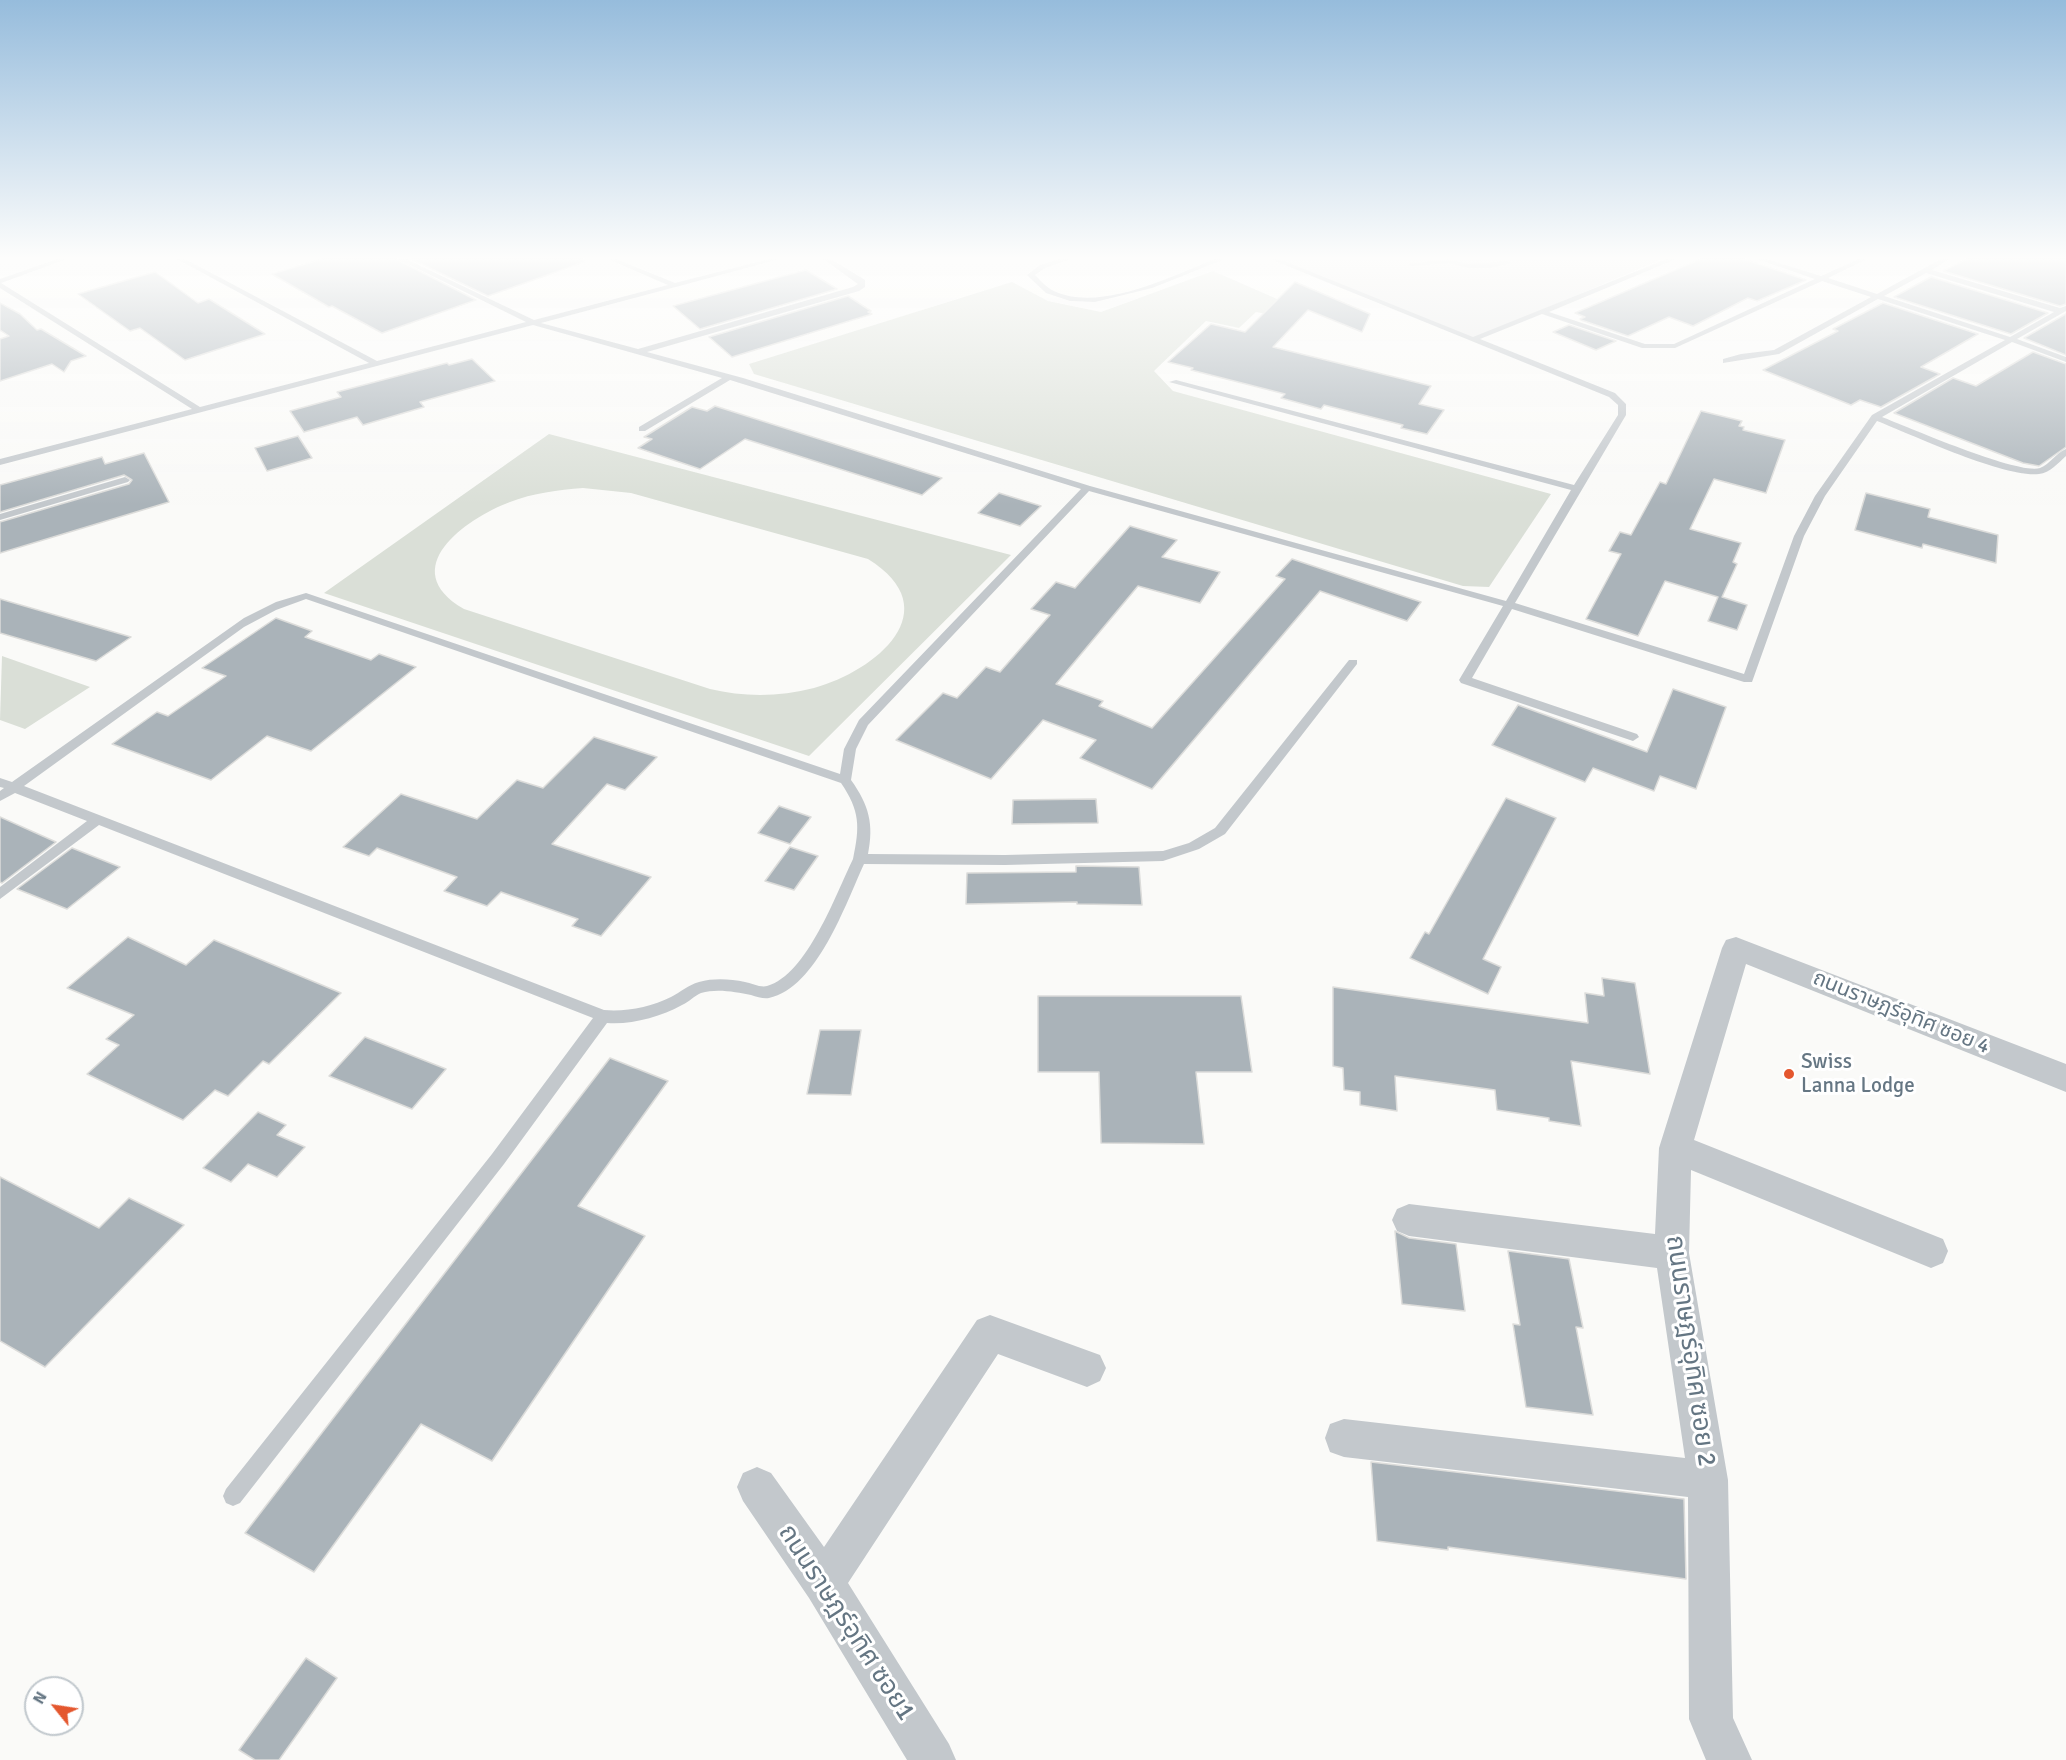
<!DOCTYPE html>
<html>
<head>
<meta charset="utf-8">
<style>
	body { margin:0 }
	#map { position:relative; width:2066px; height:1760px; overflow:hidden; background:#fafaf8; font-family:Signika,sans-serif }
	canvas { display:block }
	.north { position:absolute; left:24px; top:1676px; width:60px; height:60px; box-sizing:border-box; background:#fff; border:2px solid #c1c8cd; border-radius:50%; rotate:300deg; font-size:16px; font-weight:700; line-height:24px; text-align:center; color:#657683 }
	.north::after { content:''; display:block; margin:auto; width:21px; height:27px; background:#e4572e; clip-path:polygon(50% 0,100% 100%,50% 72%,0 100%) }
</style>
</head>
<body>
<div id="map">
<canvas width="2066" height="1760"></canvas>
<div class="north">N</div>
</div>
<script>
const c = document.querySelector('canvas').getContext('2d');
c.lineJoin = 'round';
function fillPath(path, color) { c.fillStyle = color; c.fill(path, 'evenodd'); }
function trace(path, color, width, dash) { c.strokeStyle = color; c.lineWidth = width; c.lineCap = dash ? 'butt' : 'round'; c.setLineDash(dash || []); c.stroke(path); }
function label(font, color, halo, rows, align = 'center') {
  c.font = font + ' Signika,"Noto Sans Thai",sans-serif'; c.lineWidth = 6; c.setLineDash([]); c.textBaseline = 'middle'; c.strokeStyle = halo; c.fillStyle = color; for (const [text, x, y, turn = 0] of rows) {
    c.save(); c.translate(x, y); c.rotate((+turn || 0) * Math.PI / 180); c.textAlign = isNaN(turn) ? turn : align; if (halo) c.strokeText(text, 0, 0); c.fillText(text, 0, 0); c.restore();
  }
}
fillPath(new Path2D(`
	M1276,259H1662L1474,339Z`), '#e8e9e9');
fillPath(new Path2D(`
	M1213,271L1300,309L1283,317L1256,312L1239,328L1206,321L1154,371L1173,391L1551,494L1489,587L1463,586L754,374L749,364L1012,282L1048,301L1101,312Z
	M549,434L1011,555L809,756L324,593ZM583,488L631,493L868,559C950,610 876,671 814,688C779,697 744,697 710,689L464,609C395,569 465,519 510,502C533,493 558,490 583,488Z
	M2,656L90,687L25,729L0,720Z`), '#dadfd7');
const building = new Path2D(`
	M322,259H396L476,300L382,333L332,306L329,307L272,274Z
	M411,259H583L584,262L488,296Z
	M1701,259H1744L1806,280L1757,301L1748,298L1693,326L1669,317L1628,336L1581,320L1580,319L1585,317L1575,313Z
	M1967,259H2066V304L2060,306L1943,271Z
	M806,270L837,289L700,329L673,306Z
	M155,272L198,303L209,299L265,334L185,360L140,328L130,331L78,294Z
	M1931,277L2048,313L2011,334L1894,297Z
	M1295,282L1370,314L1362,332L1308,310L1273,347L1431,386L1419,404L1444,410L1427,434L1401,428L1403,425L1324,405L1321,409L1281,398L1285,394L1191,370L1193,368L1168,362L1211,324L1245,332Z
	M848,296L871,311L868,312L872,314L732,357L709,337Z
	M0,303L20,314L37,330L41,329L86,356L71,361L64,372L52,364L0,381V339L9,336L0,330Z
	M1883,303L1978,334L1921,367L1940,374L1881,407L1860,400L1851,405L1763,370L1838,331L1833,329Z
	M2066,314V355L2024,338Z
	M1569,325L1616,341L1596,350L1553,332Z
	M2033,352L2066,364V447L2039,466L2023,463L1894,413L1953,378L1976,386Z
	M472,359L495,381L420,402L424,407L363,425L357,417L304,432L290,411L341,397L337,392L447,363L449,365Z
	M715,406L895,463L942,478L922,495L745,439L700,469L638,448L652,439L644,437L692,407L707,411Z
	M1701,411L1742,421L1739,426L1744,427L1743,430L1785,440L1766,493L1714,479L1690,529L1741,543L1733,562L1737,564L1722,597L1747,605L1737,630L1708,621L1718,597L1665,581L1638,636L1586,619L1621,554L1609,551L1620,532L1631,535L1660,482L1666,484Z
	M298,436L312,458L267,471L255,448Z
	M144,453L169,502L0,553V522L129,484L132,480L124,475L0,512V485L102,457L105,464Z
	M999,493L1041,506L1020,526L978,513Z
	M1866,493L1930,509L1928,517L1998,535L1996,563L1923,544L1922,548L1855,530Z
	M1130,526L1177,540L1162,557L1220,572L1200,603L1138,586L1056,684L1103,701L1099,706L1152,728L1285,579L1276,576L1292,559L1421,602L1407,621L1320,591L1152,789L1080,758L1096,740L1043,720L991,779L896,740L943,693L957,698L986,667L1000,672L1050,615L1031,609L1056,582L1075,588Z
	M0,599L131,637L96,661L0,633Z
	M276,618L312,631L305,637L371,660L379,654L416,667L311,751L267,736L211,780L112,744L157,712L168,716L226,676L202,668Z
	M1673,689L1726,707L1696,789L1660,776L1654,791L1593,768L1585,782L1492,745L1518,705L1647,752Z
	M594,737L657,757L625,790L607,784L552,844L651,877L601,936L572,926L578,919L501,892L487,906L444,891L457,877L377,848L369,856L343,847L401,794L477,819L517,780L543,788Z
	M1506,798L1556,818L1483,959L1501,967L1488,994L1410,958L1425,932L1429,934Z
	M1096,799L1098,823L1012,824L1013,800Z
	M779,806L811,817L790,844L758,833Z
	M0,817L56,842L2,883L0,882Z
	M790,847L818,856L794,890L765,881Z
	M72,848L120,867L67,909L17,889Z
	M1076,866L1139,867L1142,905L1077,904V902L966,904L967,873L1076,872Z
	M128,937L186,965L214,940L341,993L269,1064L263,1061L228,1096L215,1090L183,1120L87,1074L119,1045L106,1039L134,1015L67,988Z
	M1602,978L1635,983L1650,1074L1571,1061L1581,1126L1549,1121V1118L1497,1110L1495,1090L1395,1076L1397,1111L1360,1105V1092L1344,1090L1343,1068L1333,1066V987L1588,1023L1585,993L1604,996Z
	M1038,996H1241L1252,1072H1196L1204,1144L1101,1143L1099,1072H1038Z
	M820,1030H861L851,1095L807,1094Z
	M365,1037L446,1069L412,1109L329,1076Z
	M610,1058L668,1081L578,1206L645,1236L492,1461L421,1424L314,1572L245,1533Z
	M258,1112L286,1125L277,1135L305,1147L277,1177L248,1164L231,1182L203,1168Z
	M0,1177L99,1228L129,1198L184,1225L45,1367L0,1341Z
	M1395,1231L1409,1238L1456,1244L1465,1311L1402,1304Z
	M1508,1251L1569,1259L1583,1328L1576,1327L1593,1415L1526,1407L1513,1324L1520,1325Z
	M1371,1462L1684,1499L1686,1579L1448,1547V1550L1377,1541Z
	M306,1658L337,1678L279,1760H255L239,1750Z`);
fillPath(building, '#aab3b9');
trace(building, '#dcdcda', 1.5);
fillPath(new Path2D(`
	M57,259H67L1,283L200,407L369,363L177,259H185L377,361L526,322L398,259H406L534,320L668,285L608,259H616L675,283L769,259H780L541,323L638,349L853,287L858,284L823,259H831L865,280V287L859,291L647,352L743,378L1090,486L1506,601L1571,490L1169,382L1176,380L1574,485L1618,415V405L1609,397L1270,259H1279L1473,337L1667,259H1676L1549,312L1645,344H1674L1815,279L1757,259H1766L1821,276L1859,259H1867L1828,278L1877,294L1941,259H1949L1932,270L2060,308L2066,306V311L2017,339L2066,357V362L2012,342L1882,417C1908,427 2018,475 2040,468C2050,464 2056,453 2066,449V456C2058,463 2050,473 2039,474C2004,478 1913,435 1877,421L1825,496L1804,536L1752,682H1744L1512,609L1472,678L1637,734L1639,737L1633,741L1461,683L1459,680L1503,606L1089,491L868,725L856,749L851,780C869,805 874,824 868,854L1005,855L1163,851L1189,843L1215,828L1349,660H1357V664L1225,834L1199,849L1163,861L1005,865L864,864C846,903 817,988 769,998C764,999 757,997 751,995C736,992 717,988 701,993C694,996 689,1002 682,1005C660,1017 631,1025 607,1023L504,1164L240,1503L233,1506L226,1503L223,1496L226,1489L492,1154L593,1018L99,825L0,899V887L87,821L15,793L0,801V791L4,788L0,787V778L12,782L244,618L276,602L306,593L840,774L844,749L859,720L1081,489L730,380L645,431H639V427L722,378L533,325L0,465V459L192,409L0,288V279ZM1926,273L2054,312L2010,337L1884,296ZM1822,281L1871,297L1774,350L1741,354L1723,359V363L1779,354L1878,299L2005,340L1872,415L1815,496L1794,536L1744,674L1515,603L1626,415V404L1615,393L1480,339L1542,314L1642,348H1675ZM306,599L841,783C860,811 860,826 853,859C836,894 807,975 767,986C761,988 751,983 745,982C730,979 714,978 699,982C688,985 681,992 671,997C651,1007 626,1012 604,1010L24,786L244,627L276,610Z
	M1059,259H1071L1045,268L1035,275C1040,280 1046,287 1052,290C1098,314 1172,276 1215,259H1225L1152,288L1095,302L1070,301L1046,293L1027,275L1040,265Z
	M1448,259L1469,264L1507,261L1511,263L1490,268H1469L1448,263L1412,266L1408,264Z
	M125,477L130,480L128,482L0,520V514Z`), '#c3c8cc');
fillPath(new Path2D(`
	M1736,937L2066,1064V1092L1746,964L1694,1140L1943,1239L1948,1251L1943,1263L1931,1268L1691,1170L1689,1253L1728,1480L1733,1718L1752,1760H1706L1689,1719L1688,1497L1344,1457L1330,1452L1325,1438L1330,1424L1344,1419L1685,1458L1657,1268L1409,1236L1397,1231L1392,1220L1397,1209L1409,1204L1655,1234L1659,1148L1722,948L1726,940Z
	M990,1315L1100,1355L1106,1368L1100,1381L1087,1387L998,1354L848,1583L949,1744L956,1760H907L809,1598L743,1501L737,1487L743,1473L757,1467L771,1473L824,1547L977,1320Z`), '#c3c8cc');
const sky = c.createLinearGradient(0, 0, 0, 505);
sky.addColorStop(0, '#96bcdc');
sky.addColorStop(0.51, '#fdfdfc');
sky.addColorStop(1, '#fdfdfc00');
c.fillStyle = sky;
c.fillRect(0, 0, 2066, 505);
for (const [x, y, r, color] of [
	[1789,1074,6,"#e4572e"]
]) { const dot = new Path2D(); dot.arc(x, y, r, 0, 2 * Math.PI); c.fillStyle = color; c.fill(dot); trace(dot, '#fff', 2); }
label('21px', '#657683', '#fff', [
	["ถนนราษฎร์อุทิศ ซอย 4",1901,1013,22]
]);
label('21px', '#657683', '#fff', [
	["Swiss",1801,1062],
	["Lanna Lodge",1801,1086]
], 'left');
label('26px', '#657683', '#fff', [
	["ถนนราษฎร์อุทิศ ซอย 2",1690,1351,82],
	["ถนนราษฎร์อุทิศ ซอย1",846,1623,57]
]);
</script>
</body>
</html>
